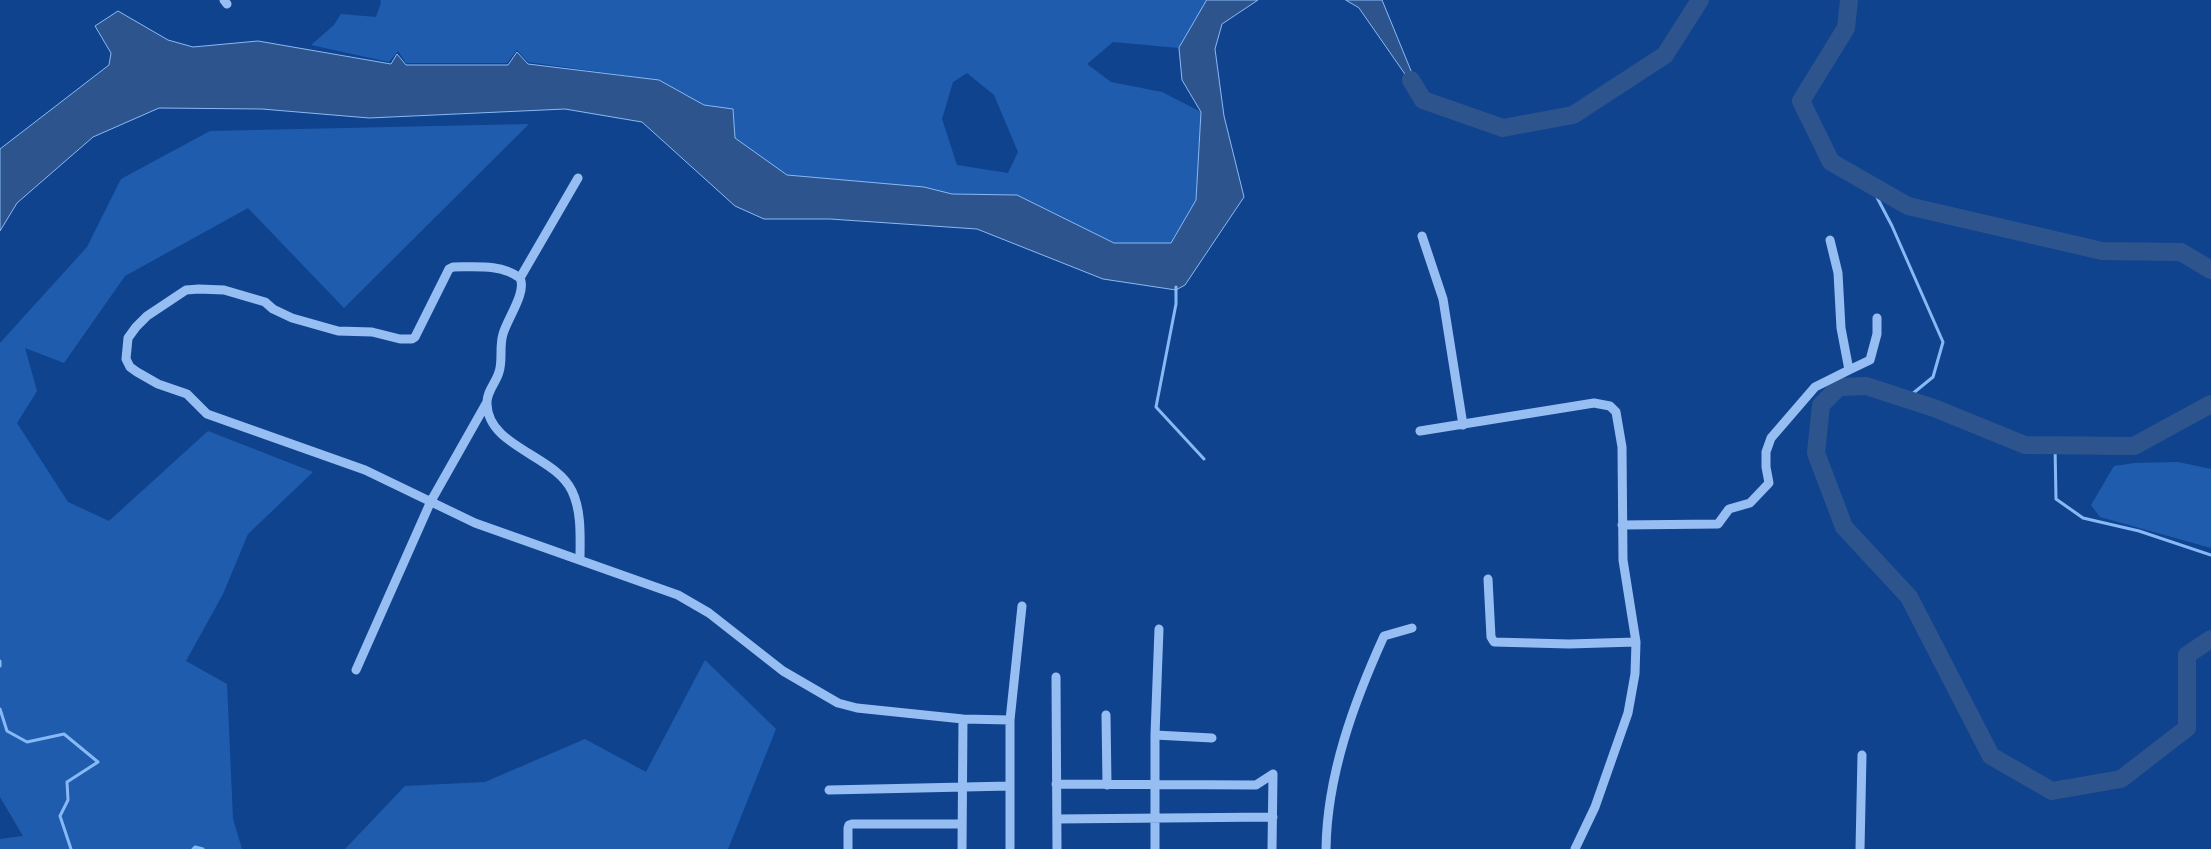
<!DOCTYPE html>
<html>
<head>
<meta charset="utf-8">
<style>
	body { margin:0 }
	canvas { display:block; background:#0f438e }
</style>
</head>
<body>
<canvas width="2211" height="849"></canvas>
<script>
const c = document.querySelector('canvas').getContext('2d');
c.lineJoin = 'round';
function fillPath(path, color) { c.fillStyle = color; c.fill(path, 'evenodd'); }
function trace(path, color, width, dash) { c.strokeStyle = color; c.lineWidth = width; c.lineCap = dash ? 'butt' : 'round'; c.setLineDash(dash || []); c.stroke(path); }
fillPath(new Path2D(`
	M380,0H1207L1179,48L1113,42L1087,64L1111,82L1162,92L1201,112L1196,200L1171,243H1114L1017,195L952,194L923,187L787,175L735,138L733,109L704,105L659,80L528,62L517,50L507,63H406L398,51L389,62L311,45L334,25L341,14L376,17L381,3ZM967,73L994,95L1018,152L1008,173L957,165L942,119L953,82Z
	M529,124L344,308L248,208L125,276L64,363L25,348L37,391L17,423L68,502L109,521L208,431L313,472L248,534L223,594L186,661L227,684L233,819L242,849H0V839L23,836L0,797V343L87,247L121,179L210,131Z
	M2178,462L2211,469V548L2100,517L2091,505L2114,466L2135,463Z
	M705,660L776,729L728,849H345L405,786L485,782L585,739L646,772Z`), '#205cae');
const water = new Path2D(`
	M1207,0H1258L1222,24L1215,49L1224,116L1244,197L1185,285L1176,290L1103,279L977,229L830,219H764L735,206L642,122L565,109L369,118L262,109L159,108L93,137L17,203L0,231V149L109,65L111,53L95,26L118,11L168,40L193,47L258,41L391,64L397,54L406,65H508L517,52L528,64L659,80L704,105L733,109L735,138L787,175L924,187L952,194L1017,195L1114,243H1171L1196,200L1201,112L1182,80L1179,48Z
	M1346,0H1382L1423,100L1359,8Z`);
fillPath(water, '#2e548d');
trace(water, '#88b9f7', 1);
trace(new Path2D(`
	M1871,186L1892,226L1943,342L1933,377L1906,399
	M1176,287V304L1156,407L1204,459
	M2055,446L2056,499L2083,518L2139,531L2211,555
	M0,661V666
	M0,709L7,731L27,742L64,734L98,762L67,782L68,800L60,816L71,849
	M193,849L195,847L203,849`), '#88b9f7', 3);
trace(new Path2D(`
	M1849,0L1846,28L1801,101L1831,162L1908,206L2102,251L2181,252L2211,270
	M1411,80L1423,100L1503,128L1573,115L1665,55L1700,0
	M2211,404L2134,446L2025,445L1934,408L1866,386L1839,387L1821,405L1816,453L1844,527L1909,597L1991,756L2052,791L2121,779L2187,728V655L2211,639`), '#2e548d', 18);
trace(new Path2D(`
	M224,0L227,4
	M578,178L520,278C527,292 507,319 503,334C499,347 503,360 499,372C496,383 486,392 487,404C488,447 555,455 572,491C582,512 580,538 580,560
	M1422,236L1443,299L1463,425
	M520,278C501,264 476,267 453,267L449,269L415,337L412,339H400L372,332L338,331L292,318L273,309L265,302L224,290L199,289L186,290L147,316L136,327L128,338L126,359L130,367L137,372L158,384L187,394L207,414L365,470L475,523L678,595L709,613L783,671L838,703L857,708L963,719L1010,720
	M1849,370L1870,360L1877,334V318
	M1420,431L1594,403L1610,406L1616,412L1622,447L1623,560L1636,642L1635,674L1628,713L1595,807L1575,849
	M1622,525L1718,524L1729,509L1750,503L1769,483L1766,467V452L1771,438L1815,387L1849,370L1841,328L1838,273L1830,240
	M1488,579L1491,637L1494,642L1569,644L1636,642
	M356,670L431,501L487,402
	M1056,677L1057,849
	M1106,715L1107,785
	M1155,735L1212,738
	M1056,784L1256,785L1273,774
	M829,790L1010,786
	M1057,819L1273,817
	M848,849V828L849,825L852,824H962
	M962,849L963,719
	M1010,849V720L1022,606
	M1155,849V735L1159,629
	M1272,849L1273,774
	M1326,849C1327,775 1354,702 1384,636L1412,628
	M1860,849L1862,755`), '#97bef3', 9);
</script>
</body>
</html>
